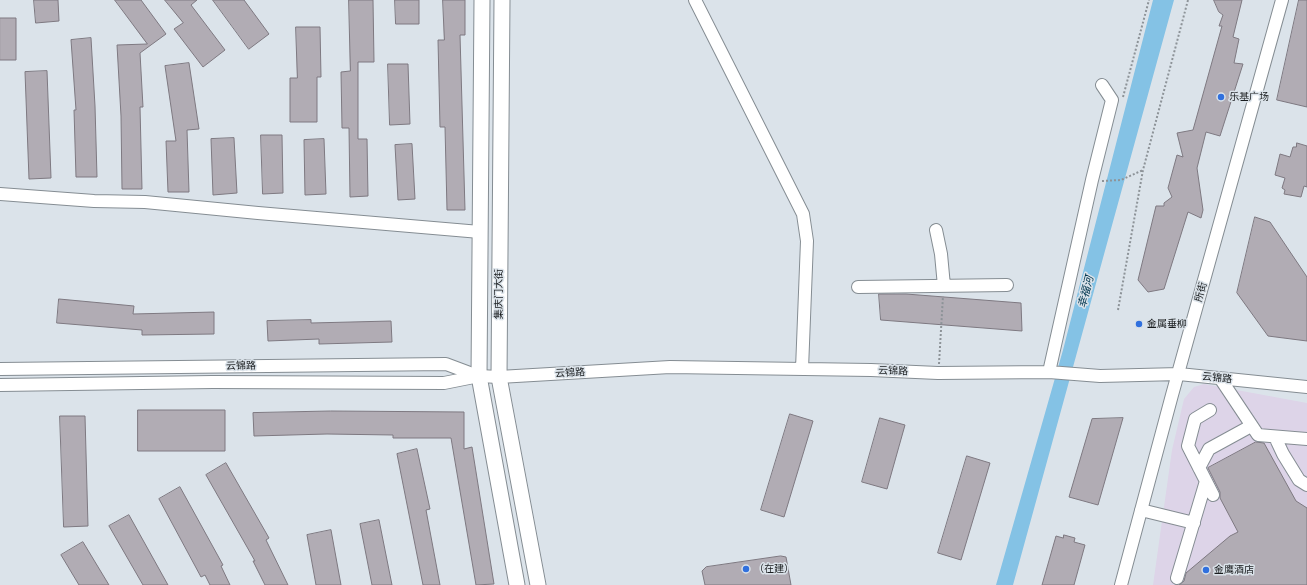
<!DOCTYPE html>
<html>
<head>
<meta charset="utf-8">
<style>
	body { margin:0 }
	canvas { display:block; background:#dbe3ea }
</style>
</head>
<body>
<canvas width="1307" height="585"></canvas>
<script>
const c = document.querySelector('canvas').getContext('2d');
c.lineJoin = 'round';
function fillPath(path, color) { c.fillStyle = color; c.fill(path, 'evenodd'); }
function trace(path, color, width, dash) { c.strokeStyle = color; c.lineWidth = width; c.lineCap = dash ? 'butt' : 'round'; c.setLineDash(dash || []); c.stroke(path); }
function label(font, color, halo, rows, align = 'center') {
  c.font = font + ' Raleway,"Noto Sans SC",sans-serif'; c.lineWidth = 3; c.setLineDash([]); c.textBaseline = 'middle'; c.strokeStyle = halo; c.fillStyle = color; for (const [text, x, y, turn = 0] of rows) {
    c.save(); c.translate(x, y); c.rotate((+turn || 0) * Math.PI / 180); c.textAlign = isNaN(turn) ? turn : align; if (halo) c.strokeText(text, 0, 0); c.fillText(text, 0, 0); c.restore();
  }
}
fillPath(new Path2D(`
	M1204,384L1307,403V585H1153L1172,450L1184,399L1194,387Z`), '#ddd4e8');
fillPath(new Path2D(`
	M1153,0H1174L1013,585H996L1063,350Z`), '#84c2e5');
const building = new Path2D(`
	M34,0H58L59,21L36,23Z
	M115,0H141L166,34L140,53L143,107H140L142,189H122L121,116L117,45L147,44Z
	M165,0H197L191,5L225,50L203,67L174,29L183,23Z
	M213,0H244L269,34L249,49Z
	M349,0H373L374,62H358V139H367L368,196L350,197L349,128H342L341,72L350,71Z
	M395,0H419V24H396Z
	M443,0H465V35H460L465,210H447L445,127H440L438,40H444Z
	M1214,0H1242L1233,37L1239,39L1234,63L1243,64L1220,136L1206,132L1197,168L1203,210L1201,218L1188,212L1164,289L1148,292L1138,280L1156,206H1164V203L1172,197L1168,188L1177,155L1183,157L1177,133L1193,130L1222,26H1219L1223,15L1219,12Z
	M1299,0H1307V107L1277,100Z
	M0,18H16V60H0Z
	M296,27H320L321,77H317V122H290V78H297Z
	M91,38L95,106L97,177H76L74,110H76L71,40Z
	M189,63L199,129L187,130L189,192H168L166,141H176L165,66Z
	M388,64H408L410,124L390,125Z
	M47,71L51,178L29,179L25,72Z
	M261,135H282L283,193L263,194Z
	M234,138L237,193L213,195L211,139Z
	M324,139L326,194L305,195L304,140Z
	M1297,143L1307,146V187L1304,186L1301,197L1284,194L1285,190L1282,188L1285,178L1275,175L1280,154L1290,157L1293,147H1296Z
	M412,144L415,199L398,200L395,145Z
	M1255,217L1270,222L1307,277V341L1268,336L1237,293Z
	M879,294H906L1021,303L1022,331L881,320Z
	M59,299L134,306L133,314L214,312V334L142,335V330L57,323Z
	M311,320V323L391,321L392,342L319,344V339L268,341L267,321Z
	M138,410H225V451H138Z
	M331,411L464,412V449L472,447L494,584L476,585L451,438H393V435L327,434L254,436L253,413Z
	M790,414L813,421L784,517L761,510Z
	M60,416H85L88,526L64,527Z
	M880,418L905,425L887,489L862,482Z
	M1123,418L1098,505L1069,497L1092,419Z
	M1256,442L1264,443L1296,501L1307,508V585H1179L1184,581L1186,573L1230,536L1238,532L1220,498V492L1208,468Z
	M417,449L430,509L426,510L440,585H423L397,454Z
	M967,456L990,463L961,560L938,553Z
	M226,463L269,538L266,540L288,585H265L253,561H255L206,475Z
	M180,487L223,565L221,566L230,585H210L205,575L201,577L159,499Z
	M129,515L168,585H143L109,526Z
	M379,520L392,585H372L360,524Z
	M331,530L341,585H316L307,535Z
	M1064,535L1075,538L1074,542L1085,545L1074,585H1042L1056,536L1063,538Z
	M83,542L109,585H79L61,555Z
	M781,556L786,557L791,585H705L702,571L706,567Z`);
fillPath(building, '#b1acb4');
trace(building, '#7e7981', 1);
const minor = new Path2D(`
	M695,0L803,214L807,241L802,369
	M0,194L94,201L145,202L258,213L480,232
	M936,230L941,254L944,286
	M858,287L1007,285
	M0,369L446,364L478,376
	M1049,372L1092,180L1112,100L1102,85
	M1220,378L1258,435L1307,439
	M0,385L213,382L444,383L479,376L499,377L670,367L871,370L938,373L1049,372L1100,376L1179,374L1307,387
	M1210,410L1195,419L1188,446L1213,495
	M1275,437L1283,454L1299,480L1307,485
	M1199,468L1209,449L1251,426
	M1141,510L1194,523
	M1177,578L1206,481
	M1121,585L1172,395L1282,0`);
const major = new Path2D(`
	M482,0L479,376L517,585
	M502,0L499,377L538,585`);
trace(minor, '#858d93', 14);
trace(major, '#858d93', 17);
trace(new Path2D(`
	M1123,97L1149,0
	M1102,181L1121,180L1143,170
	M1118,310L1143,170L1188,0
	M939,364L943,296`), '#8d9398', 2, [2, 2]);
trace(minor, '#fff', 12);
trace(major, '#fff', 15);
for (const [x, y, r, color] of [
	[1221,97,4,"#3070de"],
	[1139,324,4,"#3070de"],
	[746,569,4,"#3070de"],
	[1206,570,4,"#3070de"]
]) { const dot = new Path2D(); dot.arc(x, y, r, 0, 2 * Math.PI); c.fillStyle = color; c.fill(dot); trace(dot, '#dbe3ea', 1.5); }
label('10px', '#191c1e', '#dbe3ea', [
	["乐基广场",1229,97],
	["金属垂柳",1147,324],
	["（在建）",754,569],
	["金鹰酒店",1214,570]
], 'left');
label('10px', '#191c1e', '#dbe3ea', [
	["所街",1201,292,-75],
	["集庆门大街",499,294,-90],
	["云锦路",241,366,-1],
	["云锦路",893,371,2],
	["云锦路",570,373,-3],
	["云锦路",1217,378,6]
]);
label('italic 11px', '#00364e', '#dbe3ea', [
	["幸福河",1086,292,-75]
]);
</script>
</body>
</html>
